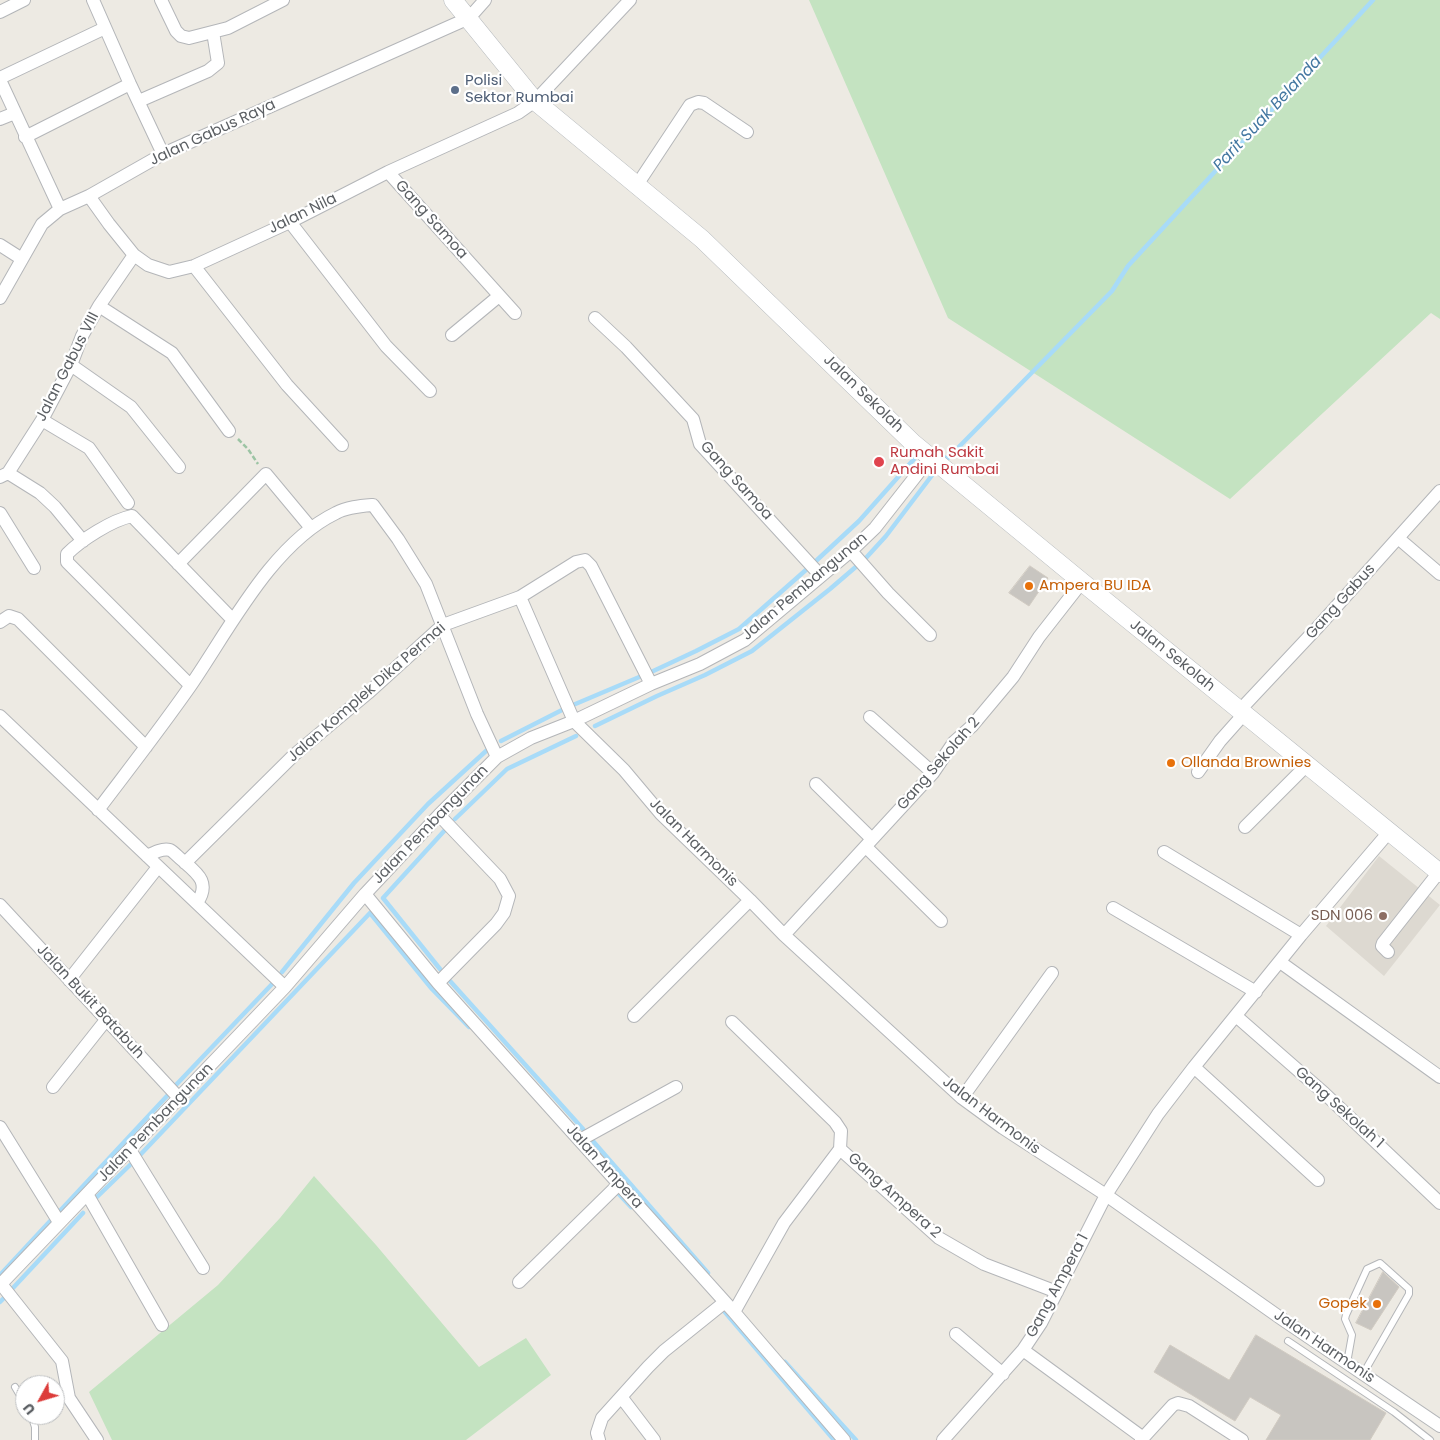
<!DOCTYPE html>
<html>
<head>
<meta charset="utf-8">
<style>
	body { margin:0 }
	#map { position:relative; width:1440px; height:1440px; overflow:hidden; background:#edeae3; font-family:Poppins,sans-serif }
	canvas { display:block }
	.north { position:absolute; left:15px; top:1375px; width:50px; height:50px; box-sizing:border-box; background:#fff; border:1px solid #bdbfc1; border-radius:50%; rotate:231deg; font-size:14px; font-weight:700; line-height:20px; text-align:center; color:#5b5f63 }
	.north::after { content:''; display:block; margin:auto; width:18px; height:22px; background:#dc3c3a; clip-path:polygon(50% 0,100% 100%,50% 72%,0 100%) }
</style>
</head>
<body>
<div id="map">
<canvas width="1440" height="1440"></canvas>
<div class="north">U</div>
</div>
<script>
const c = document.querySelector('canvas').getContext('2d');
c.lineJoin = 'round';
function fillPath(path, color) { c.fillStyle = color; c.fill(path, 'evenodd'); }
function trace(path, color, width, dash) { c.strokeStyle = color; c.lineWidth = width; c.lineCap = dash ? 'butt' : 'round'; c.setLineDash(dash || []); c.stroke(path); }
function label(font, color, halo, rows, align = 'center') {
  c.font = font + ' Poppins,sans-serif'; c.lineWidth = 4.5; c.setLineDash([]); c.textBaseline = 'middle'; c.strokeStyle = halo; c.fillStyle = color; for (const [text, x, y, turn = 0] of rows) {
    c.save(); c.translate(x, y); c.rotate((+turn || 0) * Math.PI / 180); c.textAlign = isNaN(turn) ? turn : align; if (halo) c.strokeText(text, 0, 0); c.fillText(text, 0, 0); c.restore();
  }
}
fillPath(new Path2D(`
	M1379,856L1440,905L1384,976L1326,926Z`), '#ddd9d1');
fillPath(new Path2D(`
	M809,0H1440V319L1431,313L1230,499L948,318Z
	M314,1176L376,1245L479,1367L526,1338L551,1375L466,1440H112L89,1392L218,1285L280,1218Z`), '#c4e3c1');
trace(new Path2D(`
	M937,452L947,459L1112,291L1128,266L1373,0
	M865,559L886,536L933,474
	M817,560L859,521L915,458
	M649,673L696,651L739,629L807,569
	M573,705L644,675
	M595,726L657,696L705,675L752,651L830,589L858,565
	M501,741L562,710
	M455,819L507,769L576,736
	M440,969L383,898L445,830
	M282,972L354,883L428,804L486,751
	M450,981L583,1129
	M175,1086L274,982
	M592,1140L708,1273
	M141,1154L370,913L432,989L469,1027
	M616,1191L631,1207
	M97,1197L130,1165
	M58,1213L167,1096
	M0,1275L52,1219
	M13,1288L83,1213
	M0,1302L4,1298
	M724,1311L834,1440
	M785,1362L856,1440`), '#a8dbf8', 4.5);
const building = new Path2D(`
	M1030,566L1048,578L1029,606L1009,593Z
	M1383,1272L1399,1287L1371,1330L1356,1323Z
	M1256,1335L1386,1413L1370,1440H1266L1281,1415L1250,1397L1235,1421L1154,1372L1170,1345L1229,1380Z`);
fillPath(building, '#c8c5c0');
trace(building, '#d1cbc2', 1);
const lane = new Path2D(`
	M1288,1341L1394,1412L1430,1440
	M1347,1363L1352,1335L1345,1319L1346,1315L1367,1269L1380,1263L1409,1289V1294L1363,1374
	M15,1387L25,1404
	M31,1415L35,1427V1440`);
const street = new Path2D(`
	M93,0L130,84L163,154
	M161,0L176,31L181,36L189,38L228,28L283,0
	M0,12L24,0
	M0,78L105,28
	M0,80L60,209
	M139,101L208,71L218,63L213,32
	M0,119L15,113
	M25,137L130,84
	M388,172L515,313
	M637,185L690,105L698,102L704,103L747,132
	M89,196L109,224L134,255L148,265L169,272L194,266L290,222L388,172L518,113L535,101L630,0
	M290,222L386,346L430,391
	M0,245L22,259
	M194,266L287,385L342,445
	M0,298L42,224L60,209L89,196L163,154L469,18L485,0
	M99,306L172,353L229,431
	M595,318L626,347L693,419L700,444L821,576
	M452,335L499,296
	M71,365L131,407L179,467
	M42,420L89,448L128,503
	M8,473L40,493L55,507L83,541
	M0,477L8,473L42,420L71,365L82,336L99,306L134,255
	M0,513L34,568
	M1398,538L1440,574
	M851,551L888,593L930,635
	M178,564L266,474L311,528
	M520,597L574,721L624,770L661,814L750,900L784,935L962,1098L1003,1128L1106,1195L1282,1319L1440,1426
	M0,622L9,616L18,619L146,747
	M190,685L67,562V554C81,540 112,520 132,516L233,620
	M1240,710L1317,628L1440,491
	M0,716L285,987
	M870,717L933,773
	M1198,772L1220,741L1244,714
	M816,784L872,839
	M98,810C129,769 161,728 191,685C230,628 272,544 336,513C347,507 361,506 373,505L398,539L426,584L477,714L497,757
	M1245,827L1307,765
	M866,847L941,921
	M1164,852L1301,935
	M147,856C153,853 162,848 170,850C174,852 178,857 182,860C197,873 211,882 197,903
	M185,863L294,755L368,693L443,625L520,597L576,562L585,560L591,566L651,684
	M365,894L438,983L734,1312L844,1440
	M0,905L180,1099
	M1113,908L1256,992
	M784,935L933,773L954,742L972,726L1013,677L1039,637L1082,582
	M1388,952L1382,946L1383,943L1439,872
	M1280,962L1440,1077
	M69,980L158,867
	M438,983L496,924L504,913L509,896L500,879L439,815
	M634,1016L750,900
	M1236,1016L1324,1093L1440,1203
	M732,1022L835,1122L841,1131L840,1149
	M1194,1067L1318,1180
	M53,1087L106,1020
	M962,1098L1052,973
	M0,1127L59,1222
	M580,1140L676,1087
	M130,1150L203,1268
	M87,1194L162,1325
	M519,1282L619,1184
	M1,1284L62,1361L69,1398L97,1440
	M0,1285L285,987L365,894L439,815L497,757L531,738L574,721L651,684L700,664L745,640L851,551L875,528L930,458
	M734,1312L784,1223L840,1149L939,1238L984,1264L1057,1292
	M956,1334L1003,1374
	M1023,1350L1142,1437
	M622,1398L654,1440
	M599,1440L597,1433L602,1418L648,1367L664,1351L725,1302
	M943,1440L1023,1350L1041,1323L1106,1195L1158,1114L1194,1067L1301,935L1389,832
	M1141,1440L1173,1405L1178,1403L1189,1406L1242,1440`);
const secondary = new Path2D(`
	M453,0L535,101L702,239L913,443L1082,582L1440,873`);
trace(lane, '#b4b6b9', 8);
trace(street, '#b4b6b9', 14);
trace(secondary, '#b2b6ba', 19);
trace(new Path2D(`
	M238,439L248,449L258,464`), '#9cc4a4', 2.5, [5, 2.5]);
trace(lane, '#fff', 6);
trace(street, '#fff', 12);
trace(secondary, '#fff', 18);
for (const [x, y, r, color] of [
	[455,90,5,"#5c6f8a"],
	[879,462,6,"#e0444e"],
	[1029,586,5,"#e8710a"],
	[1171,763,5,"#e8710a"],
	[1383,916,5,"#8d6e63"],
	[1377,1304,5,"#e8710a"]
]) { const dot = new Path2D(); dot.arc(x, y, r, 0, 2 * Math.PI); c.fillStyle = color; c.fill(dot); trace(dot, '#fff', 2); }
label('15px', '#4e5e75', '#fff', [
	["Polisi",465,81],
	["Sektor Rumbai",465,98]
], 'left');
label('15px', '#5b5f63', '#fff', [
	["Jalan Gabus Raya",213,133,-25],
	["Jalan Nila",303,214,-26],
	["Gang Samoa",431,220,48],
	["Jalan Gabus VIII",68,367,-63],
	["Jalan Sekolah",863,394,44],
	["Gang Samoa",736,481,48],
	["Jalan Pembangunan",805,587,-40],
	["Gang Gabus",1341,602,-48],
	["Jalan Sekolah",1172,656,39],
	["Jalan Komplek Dika Permai",367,693,-41],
	["Gang Sekolah 2",939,764,-49],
	["Jalan Pembangunan",431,825,-46],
	["Jalan Harmonis",693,843,45],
	["Jalan Bukit Batabuh",90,1002,47],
	["Gang Sekolah 1",1339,1108,42],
	["Jalan Harmonis",991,1116,37],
	["Jalan Pembangunan",156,1123,-46],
	["Jalan Ampera",604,1167,48],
	["Gang Ampera 2",894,1196,42],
	["Gang Ampera 1",1058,1286,-62],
	["Jalan Harmonis",1324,1347,34]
]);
label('15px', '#be3a42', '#fff', [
	["Rumah Sakit",890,453],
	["Andini Rumbai",890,470]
], 'left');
label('15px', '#c56008', '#fff', [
	["Ampera BU IDA",1039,586],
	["Ollanda Brownies",1181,763],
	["Gopek",1367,1304,"right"]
], 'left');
label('15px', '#785e54', '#fff', [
	["SDN 006",1373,916]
], 'right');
label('italic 16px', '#4377a1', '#fff', [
	["Parit Suak Belanda",1268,114,-47]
]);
</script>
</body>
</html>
